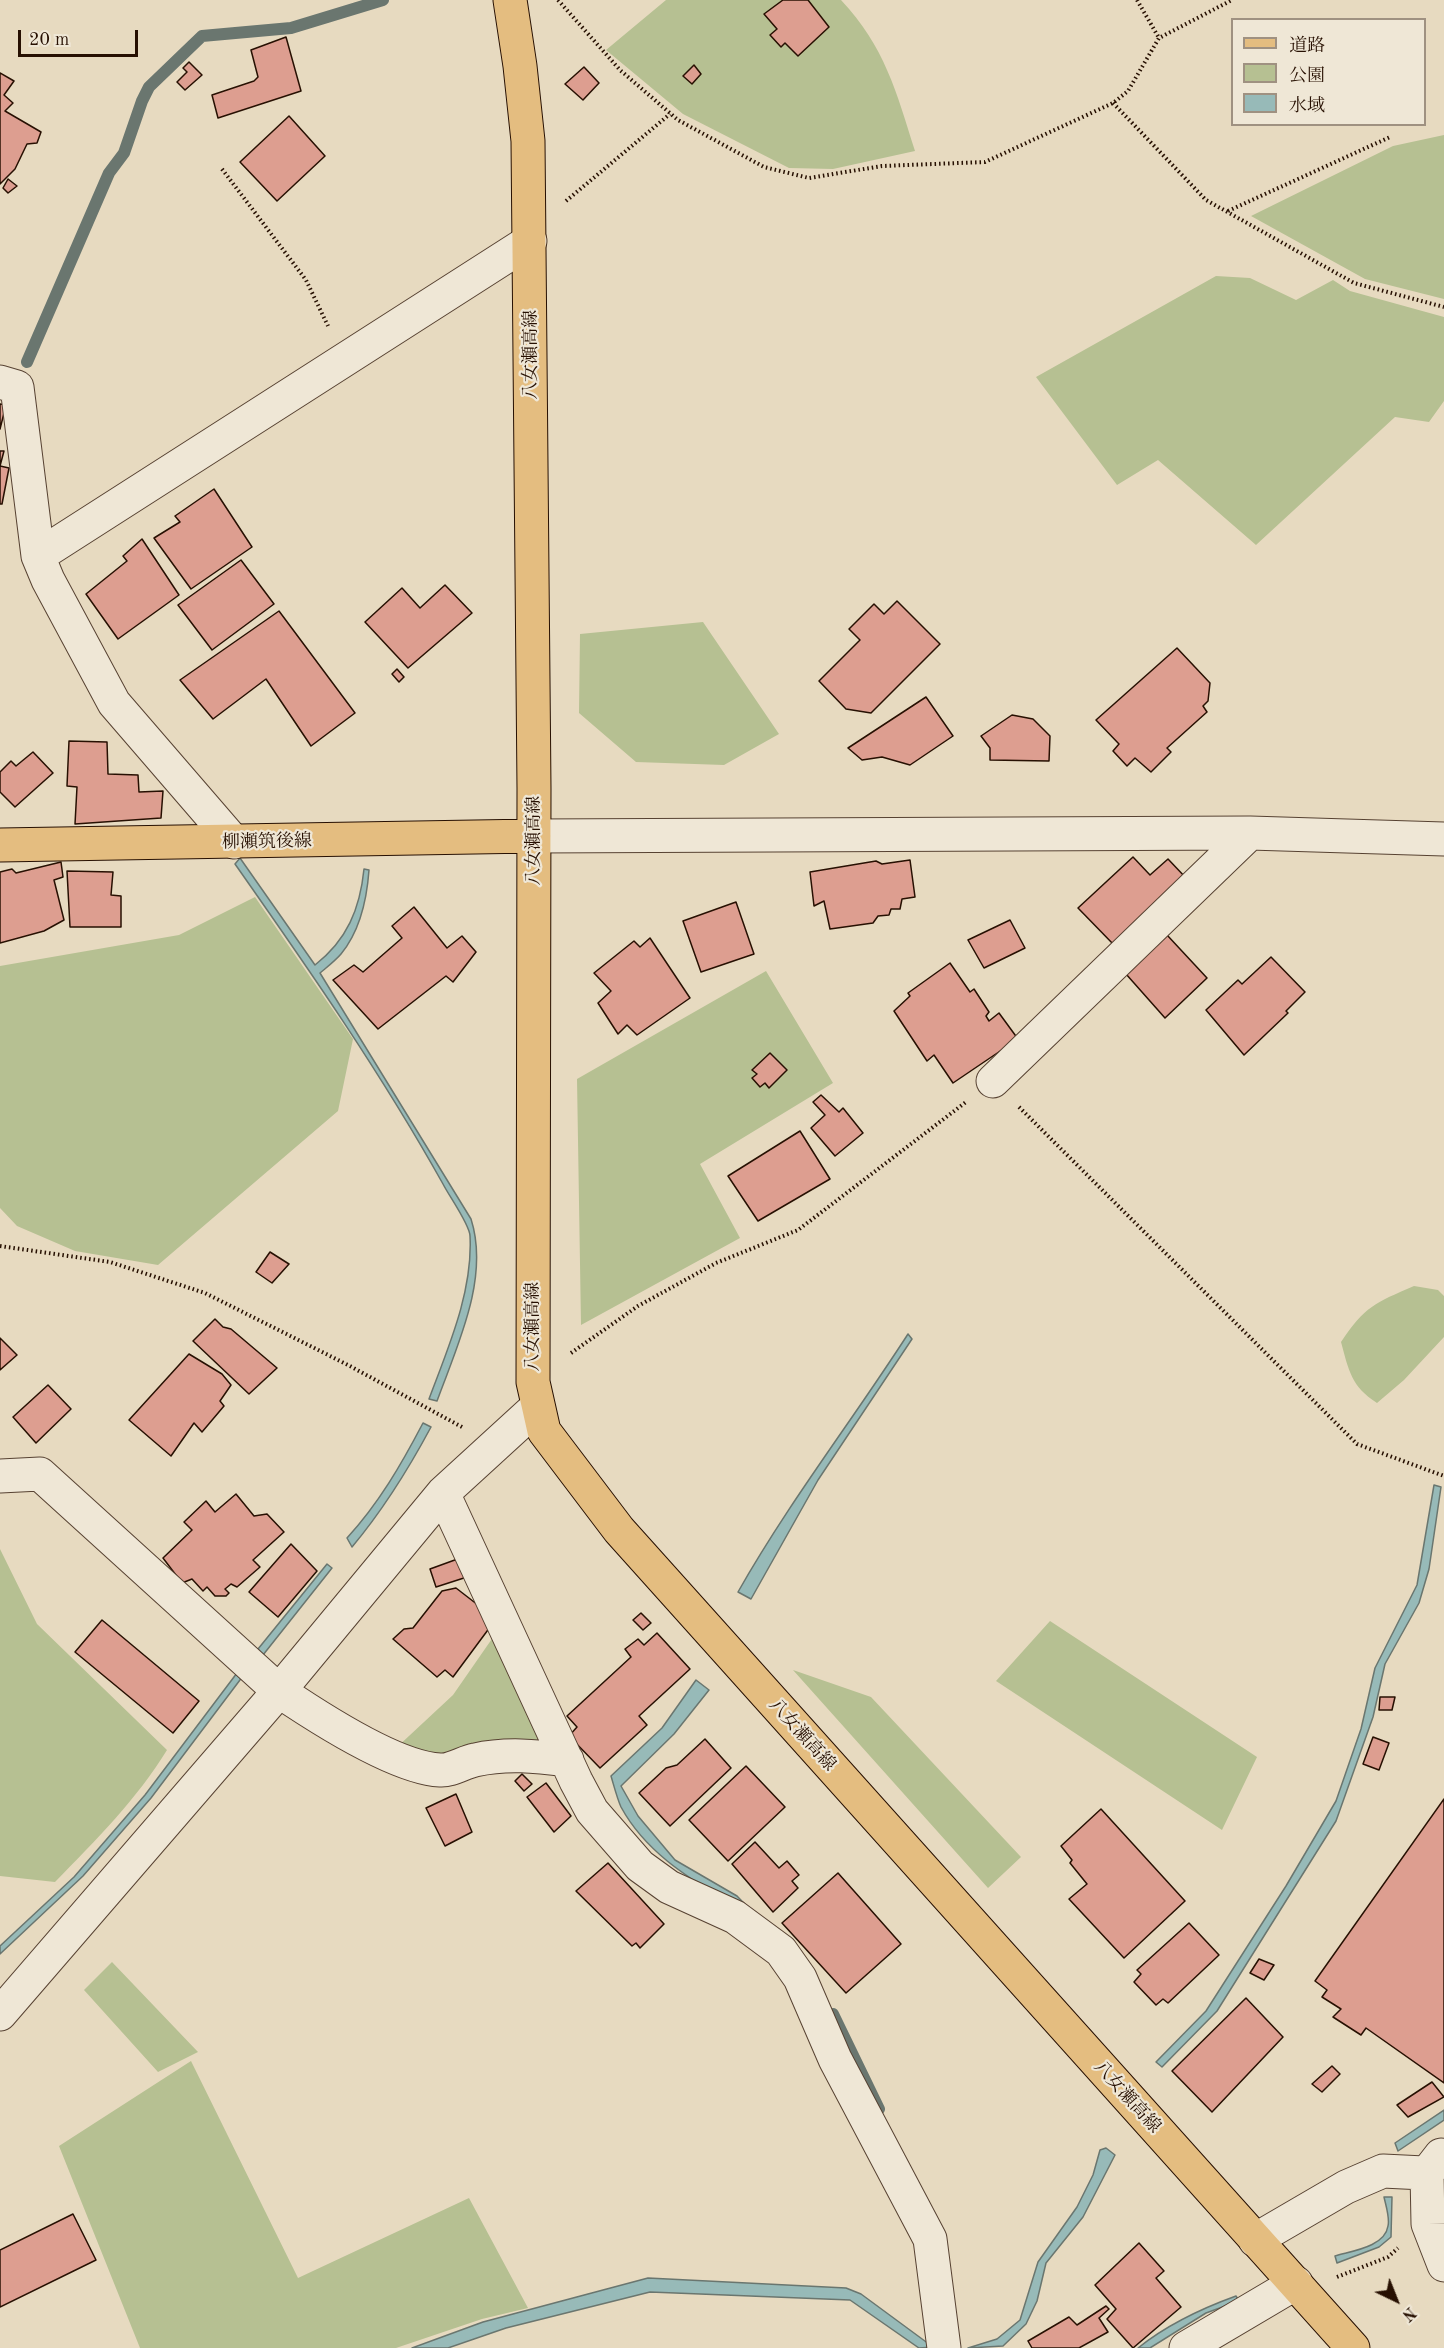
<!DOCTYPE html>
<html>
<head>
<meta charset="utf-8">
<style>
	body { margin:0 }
	#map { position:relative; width:1444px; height:2348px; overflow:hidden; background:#e7dac0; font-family:"Old Standard TT","Noto Serif JP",serif }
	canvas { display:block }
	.legend { position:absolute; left:1231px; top:18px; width:195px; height:108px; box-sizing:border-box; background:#efe7d6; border:2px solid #9f9181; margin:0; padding:8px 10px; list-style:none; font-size:18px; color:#271002 }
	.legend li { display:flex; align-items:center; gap:12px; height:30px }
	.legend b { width:30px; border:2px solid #9f9181 }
	.north { position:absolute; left:1366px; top:2270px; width:60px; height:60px; -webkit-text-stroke:4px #efe7d6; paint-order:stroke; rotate:137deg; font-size:16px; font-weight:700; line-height:24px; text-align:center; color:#271002 }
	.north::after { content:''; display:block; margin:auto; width:21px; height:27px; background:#271002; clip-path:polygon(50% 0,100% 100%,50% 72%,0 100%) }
	.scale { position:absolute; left:18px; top:30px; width:120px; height:27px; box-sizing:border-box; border:3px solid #271002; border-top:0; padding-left:8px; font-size:18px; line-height:21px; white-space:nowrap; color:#271002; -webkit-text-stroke:4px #efe7d6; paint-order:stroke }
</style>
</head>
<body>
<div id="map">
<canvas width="1444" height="2348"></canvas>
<ul class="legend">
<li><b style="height:8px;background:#e4bd80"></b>道路</li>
<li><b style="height:16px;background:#b6c092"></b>公園</li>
<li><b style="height:16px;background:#97bab8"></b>水域</li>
</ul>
<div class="north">N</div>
<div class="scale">20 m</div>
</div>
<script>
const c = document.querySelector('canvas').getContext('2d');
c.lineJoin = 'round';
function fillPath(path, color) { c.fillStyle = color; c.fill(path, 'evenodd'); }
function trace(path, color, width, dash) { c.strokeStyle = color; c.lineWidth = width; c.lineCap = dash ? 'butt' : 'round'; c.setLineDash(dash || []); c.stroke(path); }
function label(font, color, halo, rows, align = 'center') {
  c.font = font + ' "Old Standard TT","Noto Serif JP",serif'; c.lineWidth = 4.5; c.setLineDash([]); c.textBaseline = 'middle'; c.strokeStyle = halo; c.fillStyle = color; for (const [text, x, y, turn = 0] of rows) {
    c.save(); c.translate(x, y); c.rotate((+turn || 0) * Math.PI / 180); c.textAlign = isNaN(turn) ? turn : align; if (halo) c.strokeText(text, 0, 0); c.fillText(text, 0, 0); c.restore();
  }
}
fillPath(new Path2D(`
	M666,0H841C885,47 896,91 915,151L833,169L789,168L683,114L606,50Z
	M1444,135V299L1365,279L1251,216L1393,146Z
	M1216,276L1250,278L1296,300L1333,280L1350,291L1444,317V401L1429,422L1395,417L1256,545L1158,460L1117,485L1036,377Z
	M703,622L779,734L724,765L636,762L579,713L580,634Z
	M255,897L353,1039L338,1111L158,1265L75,1251L17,1226L0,1208V966L179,935Z
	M766,971L833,1083L700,1164L740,1238L581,1325L577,1079Z
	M1414,1286L1438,1290L1444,1296V1337L1404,1380L1377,1403C1351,1386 1349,1371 1341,1342C1365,1306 1375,1303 1414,1286Z
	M0,1549L37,1624L167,1750C137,1799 96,1840 55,1882L0,1876Z
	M1050,1621L1257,1757L1222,1830L996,1681Z
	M496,1633L544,1740L435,1760L395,1749L453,1695Z
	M793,1670L871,1697L1021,1857L988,1888Z
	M112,1962L198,2052L158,2072L84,1990Z
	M191,2061L298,2278L469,2198L528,2308L482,2319L396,2348H140L59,2146Z`), '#b6c092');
const water = new Path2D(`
	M240,858L315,965C347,940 360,909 364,869L369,870C367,898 360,931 341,954C335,961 327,967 320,973L471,1219C490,1278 457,1346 437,1401L429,1399C448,1348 473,1292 470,1236C470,1225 449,1196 443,1184C381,1073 308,968 235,864Z
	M908,1334L912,1339L818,1480L751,1599L738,1592C789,1502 852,1421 908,1334Z
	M423,1423L431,1427C408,1470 383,1510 352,1547L347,1538C379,1503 401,1465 423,1423Z
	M1434,1485L1441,1487L1429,1569L1419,1603L1385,1664L1373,1717L1336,1821L1217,2011L1162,2067L1156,2062L1206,2011L1286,1886L1336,1801L1361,1729L1375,1668L1417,1585Z
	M327,1564L332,1568L263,1655L258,1649Z
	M240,1669L246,1672L151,1798L83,1876L0,1954V1946L74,1877L145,1795Z
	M696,1680L709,1690L674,1734L621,1786L638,1816L675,1860L737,1896L769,1929C717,1892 653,1866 621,1807C617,1798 614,1786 611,1776L662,1728Z
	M1444,2110V2120L1398,2151L1395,2143Z
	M1106,2148L1115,2155L1083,2217L1046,2263L1037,2301L1026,2324L1003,2346L968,2348L997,2339L1020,2320L1038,2262L1077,2207L1093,2175L1100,2150Z
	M1384,2197H1392L1391,2237L1379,2247L1337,2263L1335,2256C1351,2251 1385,2247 1388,2226C1390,2218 1386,2206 1384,2197Z
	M648,2278L846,2288L861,2294L933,2347L919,2348L850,2300L650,2292L506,2328L448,2348H412L483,2322Z
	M1236,2296L1239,2301L1206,2313L1150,2348H1138C1168,2324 1200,2309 1236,2296Z`);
fillPath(water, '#97bab8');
trace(water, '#6a766f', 1.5);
trace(new Path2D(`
	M27,362L109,173L124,153L142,101L149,87L202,36L291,28L383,0
	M833,2014L879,2109`), '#6a766f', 12);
const building = new Path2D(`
	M783,0H808L829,27L798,56L785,43L781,47L770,35L777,29L764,14Z
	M286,37L301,91L218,118L212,95L254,81L258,77L251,50Z
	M189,62L202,75L185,90L177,82L187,72L183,68Z
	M694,65L701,74L692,84L683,76Z
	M584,67L599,83L583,100L565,84Z
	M0,73L14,81L4,95L13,103L5,111L41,132L37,143L27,144L15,169L0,184Z
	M289,116L325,156L277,201L240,162Z
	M8,179L17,186L8,193L3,188Z
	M0,404L6,405L0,429Z
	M0,451H4L0,466L9,468L2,504H0Z
	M214,489L252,547L191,589L154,538L180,522L175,516Z
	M142,539L179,595L118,639L86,594L127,561L123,556Z
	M241,560L274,604L212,650L178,605Z
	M445,585L472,613L408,668L365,622L402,588L420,608Z
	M897,601L940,644L871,713L846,709L819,681L860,640L849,629L874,604L884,614Z
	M279,611L355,713L311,746L266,679L213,719L180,680Z
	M1177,648L1210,683L1208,701L1203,706L1207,712L1167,748L1171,752L1151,772L1135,758L1127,766L1113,751L1119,744L1096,720Z
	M397,669L404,677L399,682L392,674Z
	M926,697L953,736L910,765L882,757L862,760L848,748Z
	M1012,715L1033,719L1050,736L1049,761L990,760V748L981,736Z
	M69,741L107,742L108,774L138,775L139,792L163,791L161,818L75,824L77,787L67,786Z
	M33,752L53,773L15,807L0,792V772L11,761L16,766Z
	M1133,857L1150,875L1168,859L1187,879L1115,946L1078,908Z
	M910,860L915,897L902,899L900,909H891L889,915L878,916L873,923L830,929L824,901L814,906L810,872L876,861L882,864Z
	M61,862L63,877L54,880L64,920L44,931L0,943V872L12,869L16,873Z
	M67,871L113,872L111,895L121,896V927H70Z
	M736,902L754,954L701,972L683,921Z
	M414,907L447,948L462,936L476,952L453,982L446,976L378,1029L333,980L354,965L363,972L402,938L392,926Z
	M1010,920L1025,948L984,968L968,940Z
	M1167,935L1207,978L1165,1018L1126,974Z
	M650,938L690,998L637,1035L627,1025L618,1034L598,1003L611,991L594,973L634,941L640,947Z
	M1271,957L1305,992L1286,1011L1288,1013L1244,1055L1206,1010L1238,980L1242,984Z
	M950,963L970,992L974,989L989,1012L986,1016L989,1021L999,1013L1018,1039L953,1083L934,1055L927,1061L894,1011L910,996L908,993Z
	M770,1053L787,1070L769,1088L765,1083L760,1087L752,1078L757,1074L752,1070Z
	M821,1095L839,1112L843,1108L863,1133L835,1156L811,1128L825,1115L813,1102Z
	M800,1131L830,1179L758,1221L728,1176Z
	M270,1252L289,1264L272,1283L256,1272Z
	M215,1319L223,1327L231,1329L277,1368L249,1394L193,1341Z
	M0,1338L17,1355L0,1370Z
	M189,1354L222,1374L231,1385L220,1401L224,1406L202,1432L194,1423L171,1456L129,1420Z
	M48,1385L71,1409L36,1443L13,1417Z
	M236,1494L254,1516L267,1514L284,1532L253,1560L260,1567L237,1587L231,1584L225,1589L229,1593L226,1596H215L207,1587L203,1591L192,1579L182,1583L163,1558L192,1530L184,1522L206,1501L215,1512Z
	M291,1544L317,1571L278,1617L249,1592Z
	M463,1557L467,1577L436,1587L430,1569Z
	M456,1588L496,1619L453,1677L445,1670L437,1677L393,1639L404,1629L413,1628L442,1591Z
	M641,1613L651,1623L643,1630L633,1620Z
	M102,1620L199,1701L173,1733L75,1652Z
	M657,1633L690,1669L639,1716L647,1725L600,1768L569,1736L577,1727L567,1716L631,1657L625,1649L638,1639L644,1645Z
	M1380,1697H1395L1392,1710H1379Z
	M1373,1737L1389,1743L1379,1770L1363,1764Z
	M705,1739L731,1768L670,1826L639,1793L666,1768L677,1765Z
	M746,1766L785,1807L728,1861L689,1820Z
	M522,1774L532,1784L524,1791L515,1781Z
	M546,1783L571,1816L554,1832L527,1797Z
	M456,1794L472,1832L445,1846L426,1808Z
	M1444,1799V2083L1366,2028L1361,2035L1333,2017L1341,2009L1322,1997L1327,1990L1315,1981Z
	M1101,1809L1185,1901L1124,1958L1069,1899L1087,1884L1070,1863L1072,1860L1061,1846Z
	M755,1842L779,1868L787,1861L799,1875L792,1881L798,1888L773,1912L732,1864Z
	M608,1863L664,1924L640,1948L636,1943L632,1946L576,1891Z
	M838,1873L901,1944L846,1993L782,1923Z
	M1189,1923L1219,1955L1168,2003L1163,1999L1156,2005L1134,1982L1141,1974L1137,1970Z
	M1259,1959L1274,1965L1264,1980L1250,1973Z
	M1246,1998L1283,2037L1212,2112L1172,2071Z
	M1332,2066L1340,2074L1322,2092L1312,2084Z
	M1432,2082L1444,2097L1408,2117L1397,2105Z
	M73,2214L96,2260L0,2307V2250Z
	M1139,2243L1164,2271L1156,2278L1181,2307L1133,2348L1107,2319L1116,2309L1095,2285Z
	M1106,2306L1109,2309L1099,2318L1108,2332L1079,2348H1032L1028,2341L1069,2317L1077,2325Z`);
fillPath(building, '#dd9e90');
trace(building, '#271002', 1.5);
const minor = new Path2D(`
	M0,382L17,387L38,556L48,580L114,703L234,842
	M38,556L530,241
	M534,836L1250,833L1444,839
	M993,1081L1250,833
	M0,1476L40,1474L279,1691C316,1716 396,1768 440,1770C451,1771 464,1762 475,1760C506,1753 536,1756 567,1760
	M443,1493L576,1781L592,1811L640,1866L669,1887L735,1917L781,1951L800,1978L835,2059L930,2239L944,2348
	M0,2014L279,1691L443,1493L537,1407
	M1441,2155L1427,2173L1428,2224L1444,2265
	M1255,2240L1346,2187L1383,2171L1424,2173L1444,2158
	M1186,2348L1296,2283`);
const major = new Path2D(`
	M510,0L520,66L528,141L534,788L533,1382L544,1431L619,1530L1353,2348
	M0,845L534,836`);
trace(minor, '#574232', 35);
trace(major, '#271002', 35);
trace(new Path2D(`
	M558,0L620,70L678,120L764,167L809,178L882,166L985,162L1113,103L1128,91L1159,38L1232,0
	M1137,0L1159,38
	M1113,103L1206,200L1354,283L1444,307
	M222,169L306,280L328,326
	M566,201L670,114
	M1228,211L1390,137
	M1019,1107L1357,1444L1444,1476
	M0,1246L110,1262L205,1293L348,1365L462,1427
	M571,1353L638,1306L716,1263L798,1230L966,1102
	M1337,2277L1388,2257L1398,2248`), '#271002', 4, [1.5, 3]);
trace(minor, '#efe7d6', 33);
trace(major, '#e4bd80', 33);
label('18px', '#271002', '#efe7d6', [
	["八女瀬高線",531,355,-90],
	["八女瀬高線",534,841,-90],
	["柳瀬筑後線",267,842,-1],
	["八女瀬高線",533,1327,-90],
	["八女瀬高線",802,1735,48],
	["八女瀬高線",1127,2097,48]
]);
</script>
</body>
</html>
